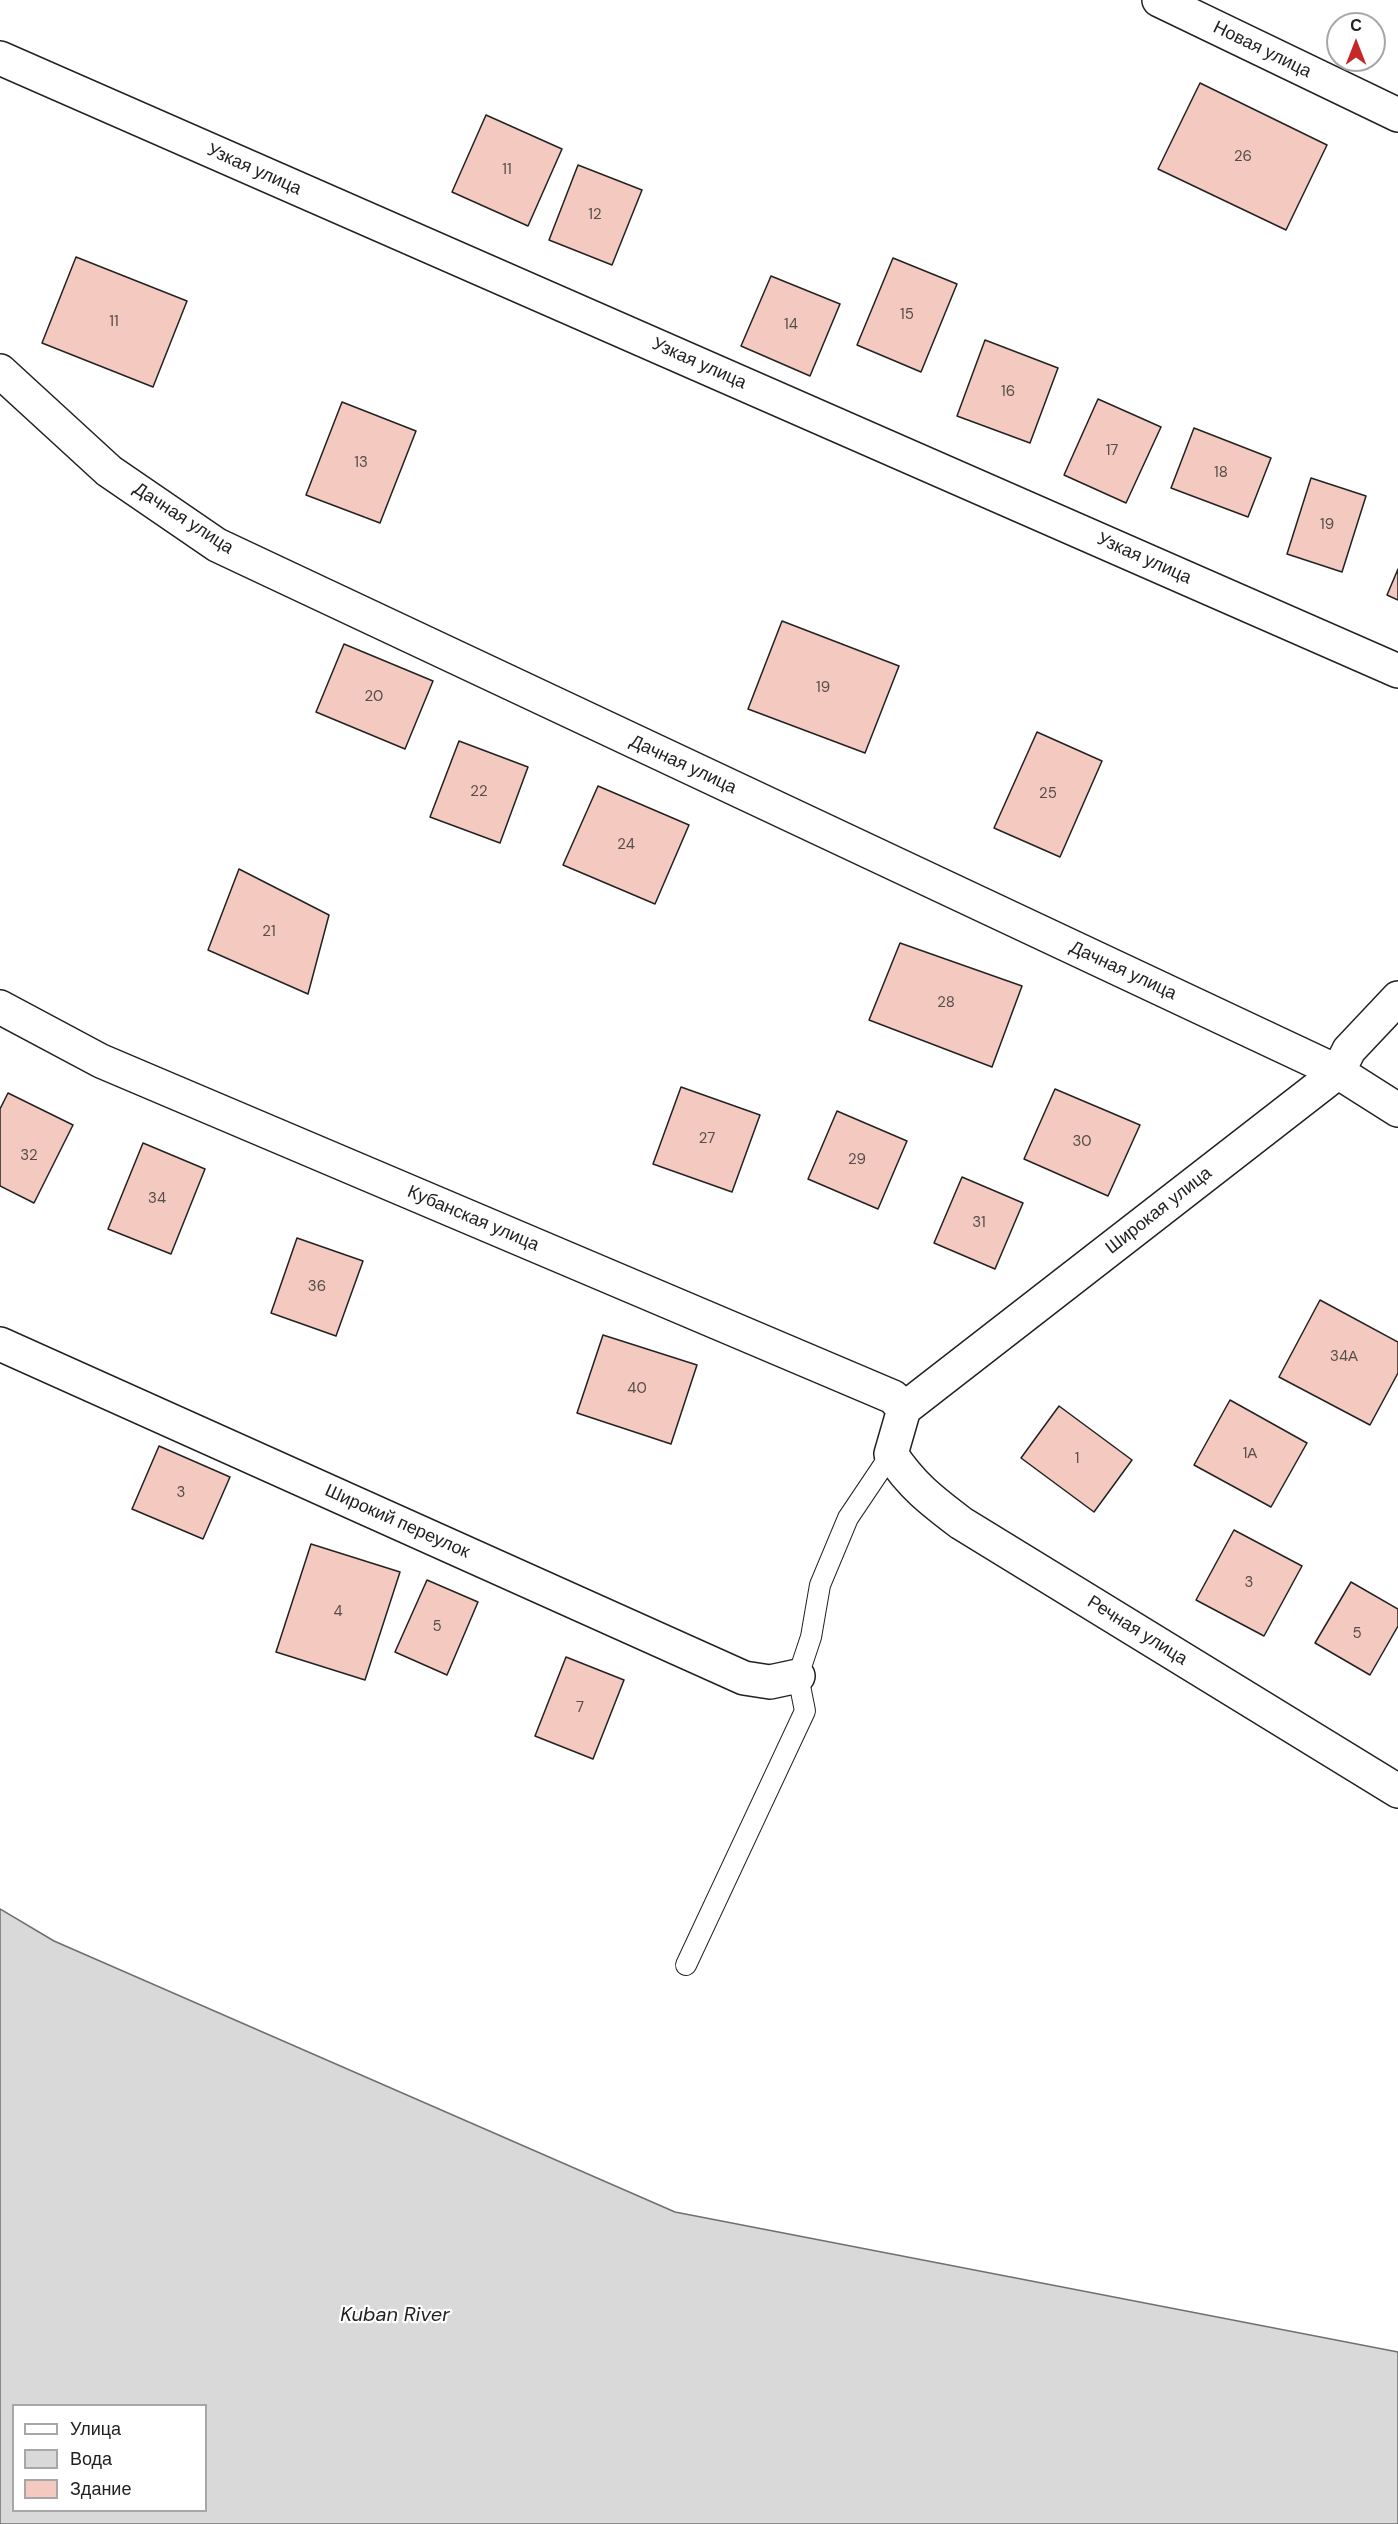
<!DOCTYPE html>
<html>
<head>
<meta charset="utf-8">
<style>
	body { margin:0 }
	#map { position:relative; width:1398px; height:2524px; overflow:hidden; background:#fff; font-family:"DM Sans",sans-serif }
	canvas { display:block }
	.legend { position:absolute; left:12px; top:2404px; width:195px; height:108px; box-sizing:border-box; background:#fff; border:2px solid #a7a7a7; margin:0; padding:8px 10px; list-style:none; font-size:18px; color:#222 }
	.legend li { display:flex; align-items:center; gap:12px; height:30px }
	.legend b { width:30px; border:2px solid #a7a7a7 }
	.north { position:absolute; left:1326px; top:12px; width:60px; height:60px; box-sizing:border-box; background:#fff; border:2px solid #a7a7a7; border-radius:50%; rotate:0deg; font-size:16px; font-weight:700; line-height:24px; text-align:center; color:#222 }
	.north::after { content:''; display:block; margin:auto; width:21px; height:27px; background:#c62828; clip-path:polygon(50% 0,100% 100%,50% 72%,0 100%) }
</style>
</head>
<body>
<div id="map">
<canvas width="1398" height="2524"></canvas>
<ul class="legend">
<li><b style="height:8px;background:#fff"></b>Улица</li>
<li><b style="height:16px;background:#d9d9d9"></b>Вода</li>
<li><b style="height:16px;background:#f3c9c0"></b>Здание</li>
</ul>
<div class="north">С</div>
</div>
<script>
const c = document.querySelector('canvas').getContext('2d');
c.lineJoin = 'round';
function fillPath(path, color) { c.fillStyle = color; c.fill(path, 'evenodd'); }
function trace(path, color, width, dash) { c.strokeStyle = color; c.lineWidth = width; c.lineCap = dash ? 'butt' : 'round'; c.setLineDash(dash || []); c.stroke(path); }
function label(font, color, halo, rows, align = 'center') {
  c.font = font + ' "DM Sans",sans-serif'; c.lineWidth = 4.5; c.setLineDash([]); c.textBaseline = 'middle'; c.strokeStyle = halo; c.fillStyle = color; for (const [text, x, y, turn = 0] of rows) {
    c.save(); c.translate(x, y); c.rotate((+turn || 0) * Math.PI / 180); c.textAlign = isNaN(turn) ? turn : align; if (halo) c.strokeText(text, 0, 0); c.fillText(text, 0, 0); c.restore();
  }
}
const water = new Path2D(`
	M0,1909L54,1941L675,2212L1398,2352V2524H0ZM14,2406H206V2510H14Z`);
fillPath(water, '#d9d9d9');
trace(water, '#6f6f6f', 1.5);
const building = new Path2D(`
	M1200,83L1327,145L1286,230L1158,169Z
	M486,115L562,149L528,226L452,192Z
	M578,165L642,190L612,265L549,240Z
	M76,257L187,301L153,387L42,343Z
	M893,258L957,284L921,372L857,345Z
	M771,276L840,304L810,376L741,346Z
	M985,340L1058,368L1030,443L957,416Z
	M1098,399L1161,427L1126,503L1064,475Z
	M342,402L416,431L380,523L306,495Z
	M1194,428L1271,458L1248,517L1171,488Z
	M1311,478L1366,496L1342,572L1287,554Z
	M1398,569V600L1387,595Z
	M782,621L899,666L865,753L748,709Z
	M344,644L433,681L405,749L316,712Z
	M1037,732L1102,761L1060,857L994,828Z
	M459,741L528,767L500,843L430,817Z
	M598,786L689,825L655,904L563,865Z
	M239,869L329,915L308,994L208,950Z
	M900,943L1022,986L992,1067L869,1020Z
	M681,1087L760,1115L732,1192L653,1164Z
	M1055,1089L1140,1125L1108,1196L1024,1159Z
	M8,1093L73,1125L34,1203L0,1186V1109Z
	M837,1111L907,1141L878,1209L808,1179Z
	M143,1143L205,1169L171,1254L108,1229Z
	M962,1177L1023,1203L995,1269L934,1243Z
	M297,1238L363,1261L336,1336L271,1313Z
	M1320,1300L1398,1342V1373L1370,1425L1279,1377Z
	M603,1335L697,1365L671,1444L577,1413Z
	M1230,1400L1307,1443L1271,1507L1194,1465Z
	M1059,1406L1132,1460L1094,1512L1021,1458Z
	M159,1446L230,1477L203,1539L132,1509Z
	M1234,1530L1302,1566L1264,1636L1196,1600Z
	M311,1544L400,1572L365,1680L276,1652Z
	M427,1580L478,1602L447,1675L395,1652Z
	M1351,1582L1398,1609V1626L1370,1675L1315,1643Z
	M566,1657L624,1680L593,1759L535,1736Z`);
fillPath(building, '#f3c9c0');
trace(building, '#222', 1.5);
const lane = new Path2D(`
	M686,1965L805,1711L798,1676L811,1637L820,1585L848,1518L891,1454`);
const street = new Path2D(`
	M1159,0L1398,115
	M0,58L1398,671
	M0,371L109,471L217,545L1338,1072L1398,1110
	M0,1007L101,1061L893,1397L904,1409L891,1454C911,1485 932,1501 961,1523L1398,1791
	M0,1344L744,1678L770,1682L798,1676
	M904,1409L1338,1072L1349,1050L1398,998`);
trace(lane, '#222', 22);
trace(street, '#222', 36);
trace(lane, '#fff', 20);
trace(street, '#fff', 33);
label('15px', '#564c4a', null, [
	["26",1243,157],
	["11",507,170],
	["12",595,215],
	["15",907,315],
	["11",114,322],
	["14",791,325],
	["16",1008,392],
	["17",1112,451],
	["13",361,463],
	["18",1221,473],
	["19",1327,525],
	["19",823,688],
	["20",374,697],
	["22",479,792],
	["25",1048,794],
	["24",626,845],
	["21",269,932],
	["28",946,1003],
	["27",707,1139],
	["30",1082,1142],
	["32",29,1156],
	["29",857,1160],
	["34",157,1199],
	["31",979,1223],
	["36",317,1287],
	["34А",1344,1357],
	["40",637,1389],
	["1А",1250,1454],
	["1",1077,1459],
	["3",181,1493],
	["3",1249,1583],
	["4",338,1612],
	["5",437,1627],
	["5",1357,1634],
	["7",580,1708]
]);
label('18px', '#222', '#fff', [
	["Новая улица",1262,50,26],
	["Узкая улица",254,170,24],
	["Узкая улица",699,364,24],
	["Дачная улица",183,519,33],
	["Узкая улица",1144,559,24],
	["Дачная улица",683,765,25],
	["Дачная улица",1123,971,25],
	["Широкая улица",1159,1211,-38],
	["Кубанская улица",473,1219,23],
	["Широкий переулок",397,1522,24],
	["Речная улица",1137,1631,32]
]);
label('italic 20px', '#222', '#fff', [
	["Kuban River",395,2316]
]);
</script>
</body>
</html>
